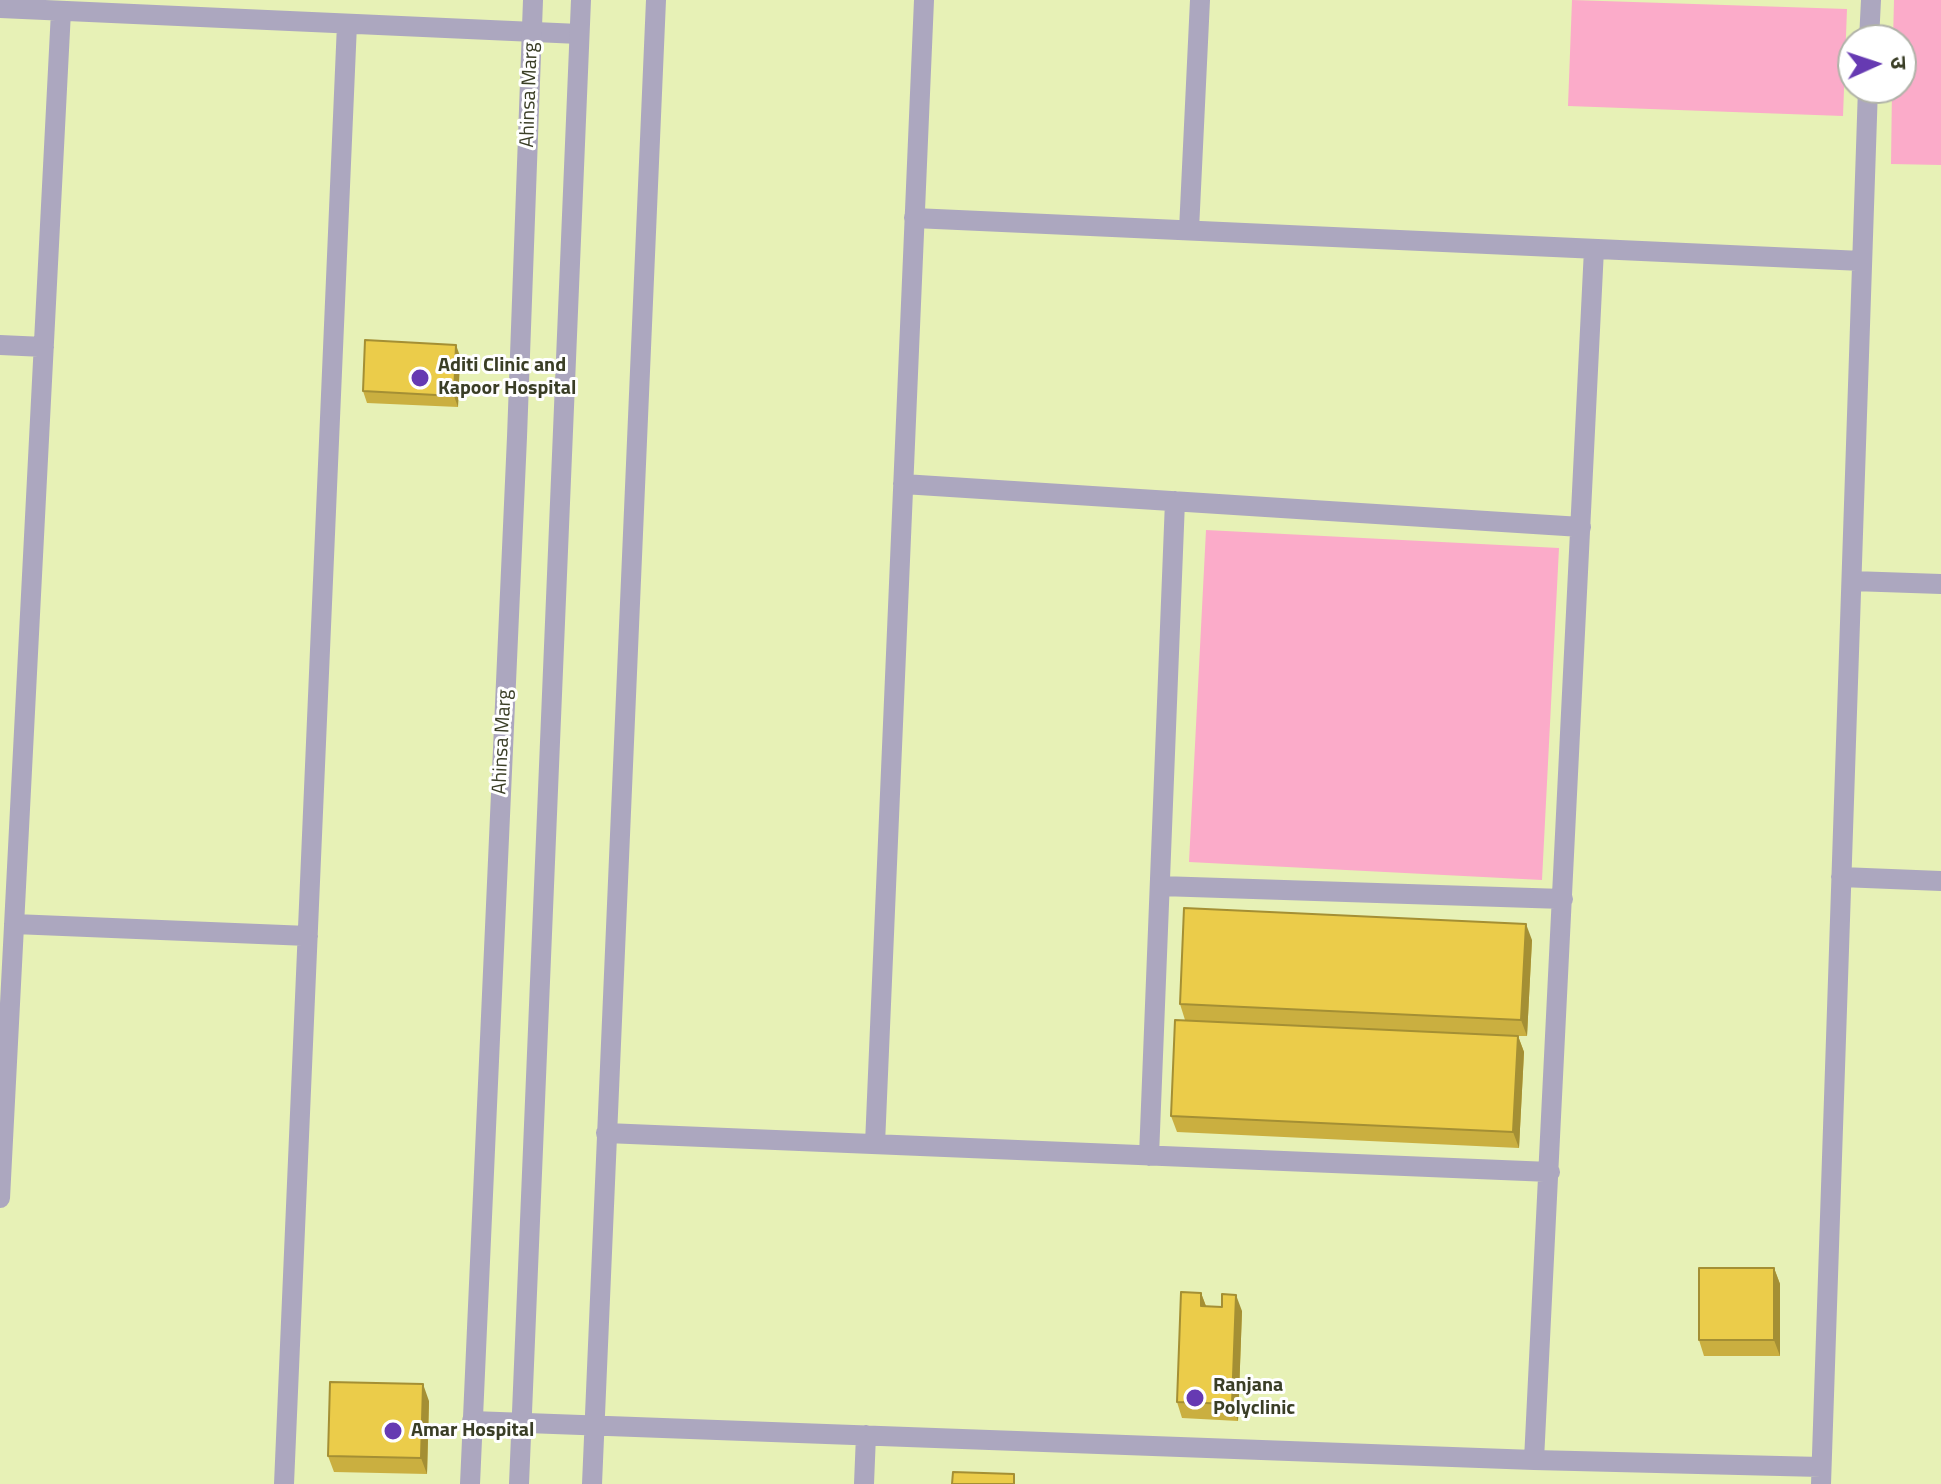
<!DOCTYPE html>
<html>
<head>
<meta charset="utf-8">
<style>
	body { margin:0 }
	#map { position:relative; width:1941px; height:1484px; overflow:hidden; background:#e7f1b6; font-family:"Titillium Web","Noto Sans Devanagari",sans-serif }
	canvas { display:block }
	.north { position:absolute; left:1837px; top:24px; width:80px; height:80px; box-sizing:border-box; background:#fff; border:2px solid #b0b2a8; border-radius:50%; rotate:87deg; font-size:22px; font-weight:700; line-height:32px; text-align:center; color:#3a3e26 }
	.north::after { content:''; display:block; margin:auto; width:28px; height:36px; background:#663ab2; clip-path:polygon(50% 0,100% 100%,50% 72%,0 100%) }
</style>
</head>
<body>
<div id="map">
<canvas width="1941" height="1484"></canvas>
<div class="north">उ</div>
</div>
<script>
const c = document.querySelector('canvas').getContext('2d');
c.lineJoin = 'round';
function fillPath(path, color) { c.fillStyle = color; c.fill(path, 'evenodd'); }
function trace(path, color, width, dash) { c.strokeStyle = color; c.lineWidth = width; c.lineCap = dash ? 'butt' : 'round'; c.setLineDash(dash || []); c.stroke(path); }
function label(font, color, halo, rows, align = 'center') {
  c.font = font + ' "Titillium Web",sans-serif'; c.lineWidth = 6; c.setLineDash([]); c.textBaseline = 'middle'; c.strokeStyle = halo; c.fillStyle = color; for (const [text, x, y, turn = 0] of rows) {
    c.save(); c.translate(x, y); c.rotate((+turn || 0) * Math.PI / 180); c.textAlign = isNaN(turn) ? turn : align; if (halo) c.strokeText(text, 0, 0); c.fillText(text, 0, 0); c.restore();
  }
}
fillPath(new Path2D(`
	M1572,0L1847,9L1843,116L1568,106Z
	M1894,0H1941V165L1891,164L1892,88H1901V40H1893Z
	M1206,530L1559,548L1542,880L1189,862Z`), '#fbabc9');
trace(new Path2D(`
	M0,8L579,34
	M1869,40L1871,0
	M914,218L1862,261
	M1189,230L1200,0
	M0,345L44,347
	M903,484L1581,527
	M1852,581L1941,584
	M1841,877L1941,881
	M1160,886L1563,899
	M14,924L308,936
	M606,1133L1550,1172
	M875,1144L924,0
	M1149,1156L1175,501
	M0,1198L61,11
	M472,1421L1534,1460L1821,1467
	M1534,1460L1594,249
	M284,1484L347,24
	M592,1484L656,0
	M864,1484L866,1435
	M1821,1484L1868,88`), '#aca7bf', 20);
trace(new Path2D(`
	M470,1484L517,437L533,0
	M519,1484L581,0`), '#aca7bf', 20);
fillPath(new Path2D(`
	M460,356L458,407L367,403L363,391Z
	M1532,940L1527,1036H1518L1524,1052L1519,1148L1177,1132L1171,1116L1185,1020L1180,1004Z
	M1774,1268L1780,1284V1356H1704L1699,1340Z
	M1201,1293L1206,1306L1242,1311L1238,1421L1182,1418L1177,1402Z
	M429,1401L427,1474L334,1472L328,1456Z`), '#caaf40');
fillPath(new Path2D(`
	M456,345L460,356L458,407L454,396Z
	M1526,924L1532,940L1527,1036L1521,1020Z
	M1518,1036L1524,1052L1519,1148L1513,1132Z
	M1774,1268L1780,1284V1356L1774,1340Z
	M1201,1293L1207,1309L1201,1306Z
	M1236,1295L1242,1311L1238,1421L1232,1404Z
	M423,1384L429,1401L427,1474L421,1458Z`), '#a48f34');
const building = new Path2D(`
	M365,340L456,345L454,396L363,391Z
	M1184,908L1526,924L1521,1020L1180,1004Z
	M1175,1020L1518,1036L1513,1132L1171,1116Z
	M1699,1268H1774V1340H1699Z
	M1181,1292L1201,1293V1306L1222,1307V1294L1236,1295L1232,1404L1177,1402Z
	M330,1382L423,1384L421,1458L328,1456Z
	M953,1472L1014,1474V1484H952Z`);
fillPath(building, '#ebcc4a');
trace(building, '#a48f34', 2);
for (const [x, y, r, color] of [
	[420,378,10,"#663ab2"],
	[1195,1398,10,"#663ab2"],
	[393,1431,10,"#663ab2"]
]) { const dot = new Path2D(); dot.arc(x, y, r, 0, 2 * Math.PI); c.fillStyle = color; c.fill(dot); trace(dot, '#fff', 3); }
label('20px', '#3a3e26', '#fff', [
	["Ahinsa Marg",530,95,-88],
	["Ahinsa Marg",503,742,-87]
]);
label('bold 20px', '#3a3e26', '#fff', [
	["Aditi Clinic and",438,366],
	["Kapoor Hospital",438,389],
	["Ranjana",1213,1386],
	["Polyclinic",1213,1409],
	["Amar Hospital",411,1431]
], 'left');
</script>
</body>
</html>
